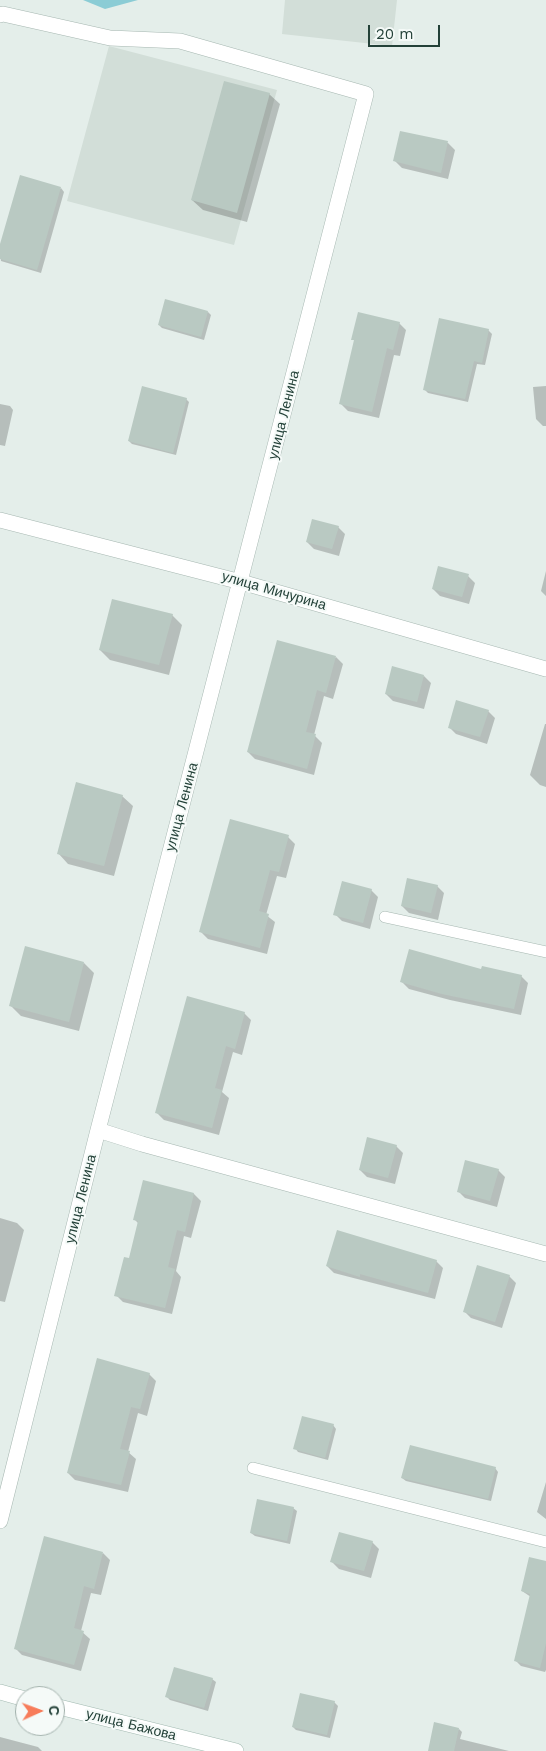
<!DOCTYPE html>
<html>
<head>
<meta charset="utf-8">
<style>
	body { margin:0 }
	#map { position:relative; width:546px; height:1751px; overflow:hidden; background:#e4eeea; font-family:"Work Sans",sans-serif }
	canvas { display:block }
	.north { position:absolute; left:15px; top:1686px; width:50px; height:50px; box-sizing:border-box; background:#f5faf8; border:1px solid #a1b0ab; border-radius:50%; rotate:88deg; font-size:14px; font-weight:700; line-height:20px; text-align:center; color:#234138 }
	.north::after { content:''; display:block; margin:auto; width:18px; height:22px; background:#f77c5a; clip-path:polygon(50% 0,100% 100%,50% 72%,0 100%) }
	.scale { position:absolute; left:368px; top:25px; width:72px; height:22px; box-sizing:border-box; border:2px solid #234138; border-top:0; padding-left:6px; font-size:15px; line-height:18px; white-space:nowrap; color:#234138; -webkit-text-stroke:4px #f5faf8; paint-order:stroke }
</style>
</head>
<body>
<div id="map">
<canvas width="546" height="1751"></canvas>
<div class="north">С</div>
<div class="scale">20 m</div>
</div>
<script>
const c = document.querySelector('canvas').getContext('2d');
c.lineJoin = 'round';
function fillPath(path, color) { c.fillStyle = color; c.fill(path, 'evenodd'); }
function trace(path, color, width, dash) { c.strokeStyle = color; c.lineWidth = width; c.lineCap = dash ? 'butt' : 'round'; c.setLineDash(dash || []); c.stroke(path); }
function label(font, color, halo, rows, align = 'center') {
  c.font = font + ' "Work Sans",sans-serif'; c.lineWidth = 4; c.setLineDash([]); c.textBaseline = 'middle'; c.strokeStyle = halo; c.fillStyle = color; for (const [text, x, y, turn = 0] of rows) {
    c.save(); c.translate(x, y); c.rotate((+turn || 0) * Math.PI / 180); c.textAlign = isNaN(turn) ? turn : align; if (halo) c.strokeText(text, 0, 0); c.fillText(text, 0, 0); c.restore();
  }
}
fillPath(new Path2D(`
	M285,0H397L392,46L282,34Z
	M109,46L277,90L234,245L67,201Z`), '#d2ded8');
fillPath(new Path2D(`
	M83,0H138L105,9Z`), '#8bccd5');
fillPath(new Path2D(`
	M269,94L280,104L247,222L203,210L192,200Z
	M401,132L448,143L455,150L448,179L402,168L395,161Z
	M61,188L64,192L41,273L1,261L0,249Z
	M208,312L211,315L204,340L162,328L159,325Z
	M399,323L406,330L400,356L394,355L379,418L348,411L341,404L355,342L353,339Z
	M488,330L492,334L485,365L477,364L468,402L428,393L424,389Z
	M546,386V426H543L536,419L533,387Z
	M186,399L189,402L176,455L132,444L129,441Z
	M0,404L10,406L13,410L5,446L0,445Z
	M338,527L345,534L339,556L314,549L307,542Z
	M546,571V596L541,591Z
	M468,576L475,583L469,604L440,596L433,589Z
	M172,615L182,625L169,675L110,660L100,650Z
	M336,657L343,664L333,699L324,696L314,735L322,743L314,775L255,759L248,752Z
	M424,676L431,683L424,709L393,701L386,694Z
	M488,711L495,718L487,744L456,734L449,727Z
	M545,724H546V787L540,785L530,775Z
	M122,796L133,806L114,876L68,864L58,853Z
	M288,837L295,844L286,878L277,876L266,915L275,922L267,954L208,939L201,932Z
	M437,886L444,893L438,920L409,913L402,906Z
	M371,890L378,897L370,929L342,921L335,914Z
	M84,963L94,973L79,1031L21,1016L11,1006Z
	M482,970L521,976L528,983L521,1015L450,1000L409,989L402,982Z
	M244,1013L251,1020L242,1055L233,1052L222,1092L229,1098L219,1135L164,1120L157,1113Z
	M396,1146L403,1153L395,1184L367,1177L360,1170Z
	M498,1170L505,1177L497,1207L465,1198L458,1191Z
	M144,1182L194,1194L201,1201L191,1238L184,1236L176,1271L181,1277L172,1314L123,1302L116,1295L130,1260L139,1224L135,1220Z
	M0,1218L17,1223L24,1230L5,1302L0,1301Z
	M436,1261L443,1268L435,1299L334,1273L327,1266Z
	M509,1276L516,1283L502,1328L471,1318L464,1311Z
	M149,1374L156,1381L147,1416L138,1413L128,1452L136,1459L128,1492L75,1480L68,1473Z
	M333,1425L336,1429L328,1460L298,1452L295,1448Z
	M495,1468L498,1472L491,1501L406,1481L402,1478Z
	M546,1482V1519L537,1512Z
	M293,1508L297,1511L290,1544L255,1536L251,1533Z
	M372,1542L379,1549L371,1578L339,1569L332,1562Z
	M103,1553L110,1560L101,1595L91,1593L81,1631L90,1639L81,1671L22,1655L15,1648Z
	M546,1563V1670L545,1672L521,1666L516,1661L531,1597L522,1591Z
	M212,1679L216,1682L208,1711L170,1700L167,1697Z
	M334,1702L338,1706L330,1738L296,1730L293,1727Z
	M459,1729L462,1732L460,1739L509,1751H429Z
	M0,1737L38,1747L42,1751H0Z`), '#0003');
fillPath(new Path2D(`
	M224,81L270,93L237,213L191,200Z
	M400,131L448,141L441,173L393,161Z
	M20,175L61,187L37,270L0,259V244Z
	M165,299L208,311L201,337L158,325Z
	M358,312L400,322L393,350L387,348L372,412L339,404L354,340H351Z
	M439,318L489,329L482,363L474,361L465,399L423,390Z
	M142,386L187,398L173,453L128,441Z
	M312,519L339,526L332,549L306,542Z
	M438,566L469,574L462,597L432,589Z
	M112,599L173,614L159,665L99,650Z
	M277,640L336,656L326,693L317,690L306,732L316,734L307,769L247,752Z
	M392,666L424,675L417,702L385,694Z
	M456,700L489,710L480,737L448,728Z
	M76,782L123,795L104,866L57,854Z
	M230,819L289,835L279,872L270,870L259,911L269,914L260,948L199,932Z
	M407,878L438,885L431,913L401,906Z
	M342,881L372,889L363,923L333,915Z
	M25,946L84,962L69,1022L9,1006Z
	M409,949L481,969L482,966L522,975L514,1009L442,994L400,982Z
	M187,996L245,1012L235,1049L226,1046L215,1088L222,1090L212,1128L155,1113Z
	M367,1137L397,1145L388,1178L359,1170Z
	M465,1160L499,1169L490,1201L457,1192Z
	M143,1180L194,1193L185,1232L177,1230L168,1267L175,1269L165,1308L114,1296L124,1257L129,1258L138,1221L133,1220Z
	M337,1230L437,1260L428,1293L360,1274V1277L326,1266Z
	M477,1265L510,1275L495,1322L463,1312Z
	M97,1358L150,1373L140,1409L131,1407L120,1449L130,1451L121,1485L67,1473Z
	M302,1416L334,1424L325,1458L293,1449Z
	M410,1445L496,1467L488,1499L401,1478Z
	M257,1499L294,1507L287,1541L250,1533Z
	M339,1532L373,1541L364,1571L330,1562Z
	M44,1536L103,1552L94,1589L84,1586L74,1628L84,1631L74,1665L14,1649Z
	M529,1557L546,1561V1643L540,1668L514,1661L530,1594L521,1591Z
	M174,1667L213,1678L204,1708L165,1697Z
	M300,1693L335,1701L327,1735L292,1727Z
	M434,1722L459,1728L454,1751H428Z`), '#b9c9c2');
const lane = new Path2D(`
	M385,917L546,952
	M253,1468L546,1542`);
const street = new Path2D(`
	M0,15L3,14L110,38L180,41L366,94L98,1130L0,1521
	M0,520L241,582L546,669
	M98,1130L142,1144L546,1254`);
const secondary = new Path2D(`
	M0,1692L25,1699
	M55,1706L236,1751`);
trace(lane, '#a6b7b1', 12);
trace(street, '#a6b7b1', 16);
trace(secondary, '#a2bab1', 16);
trace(lane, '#fff', 11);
trace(street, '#fff', 15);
trace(secondary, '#fff', 15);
label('14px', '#234138', '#f5faf8', [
	["улица Ленина",284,415,-76],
	["улица Мичурина",274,591,16],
	["улица Ленина",182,807,-75],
	["улица Ленина",81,1199,-76],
	["улица Бажова",131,1725,14]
]);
</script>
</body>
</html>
